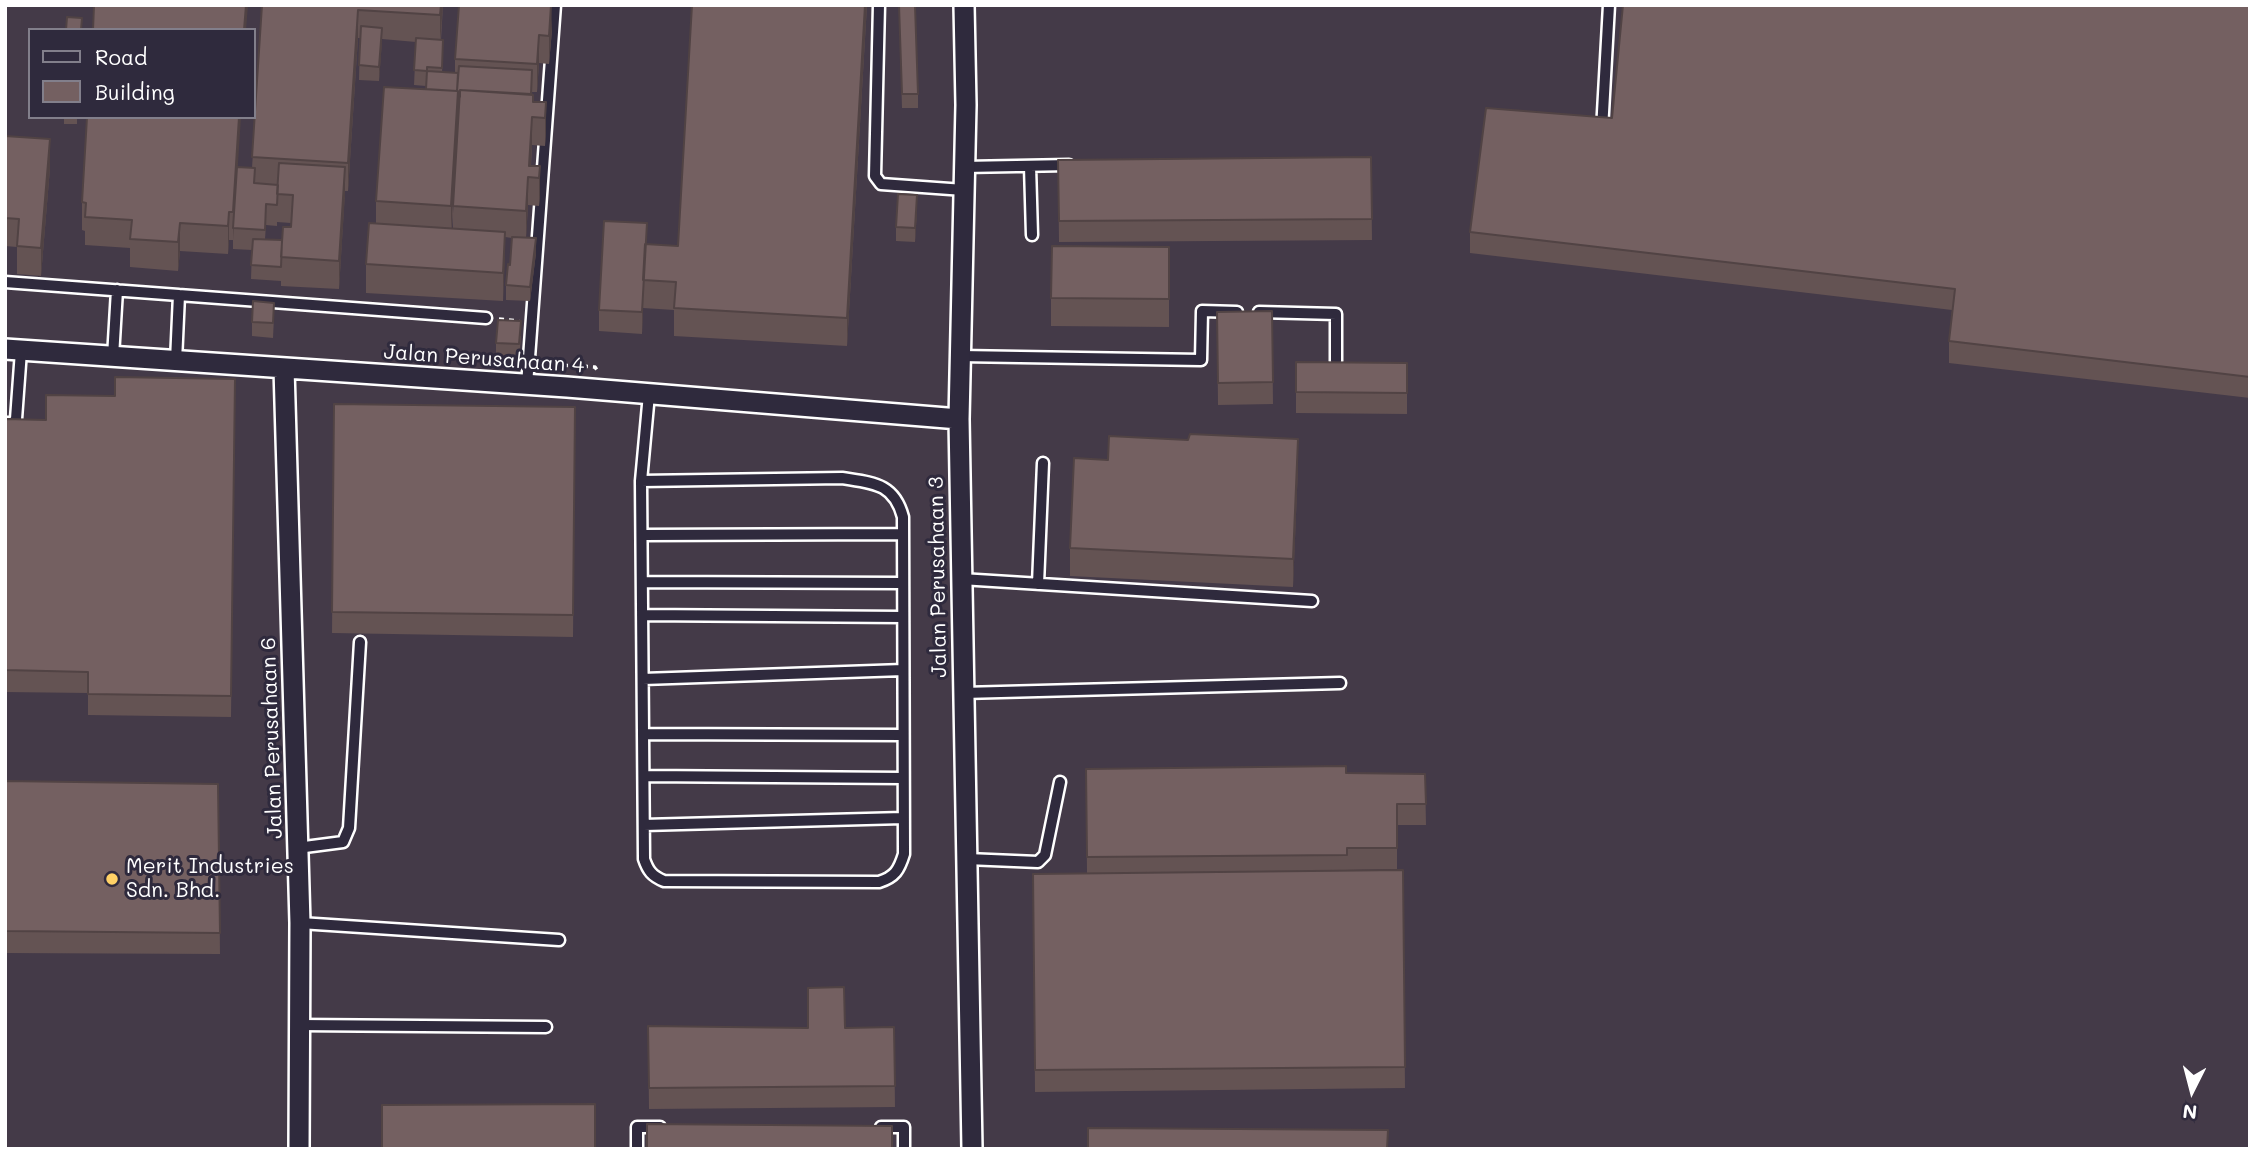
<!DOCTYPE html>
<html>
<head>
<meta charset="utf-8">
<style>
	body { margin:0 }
	#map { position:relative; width:2255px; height:1154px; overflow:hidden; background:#443a48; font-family:Mali,sans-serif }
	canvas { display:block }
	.frame { position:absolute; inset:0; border:7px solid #fff; pointer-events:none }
	.legend { position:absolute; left:28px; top:28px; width:228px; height:91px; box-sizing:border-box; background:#2f2a3d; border:2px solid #827f8b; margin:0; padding:9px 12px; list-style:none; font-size:21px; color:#fff }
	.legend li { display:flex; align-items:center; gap:14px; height:35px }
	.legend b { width:35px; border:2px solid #827f8b }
	.north { position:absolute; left:2157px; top:1056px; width:70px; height:70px; -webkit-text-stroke:5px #2f2a3d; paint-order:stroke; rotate:186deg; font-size:19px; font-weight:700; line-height:28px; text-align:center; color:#fff }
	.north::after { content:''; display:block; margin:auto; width:24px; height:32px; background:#fff; clip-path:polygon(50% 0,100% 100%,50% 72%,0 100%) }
</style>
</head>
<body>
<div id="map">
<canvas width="2255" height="1154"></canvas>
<div class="frame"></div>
<ul class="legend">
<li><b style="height:9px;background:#2f2a3d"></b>Road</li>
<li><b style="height:19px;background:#746061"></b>Building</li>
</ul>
<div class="north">N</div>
</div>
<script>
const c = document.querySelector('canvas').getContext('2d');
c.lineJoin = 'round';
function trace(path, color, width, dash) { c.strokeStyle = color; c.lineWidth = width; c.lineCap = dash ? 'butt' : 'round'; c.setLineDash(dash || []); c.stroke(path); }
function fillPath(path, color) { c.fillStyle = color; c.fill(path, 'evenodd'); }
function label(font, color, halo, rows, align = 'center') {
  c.font = font + ' Mali,sans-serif'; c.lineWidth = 6; c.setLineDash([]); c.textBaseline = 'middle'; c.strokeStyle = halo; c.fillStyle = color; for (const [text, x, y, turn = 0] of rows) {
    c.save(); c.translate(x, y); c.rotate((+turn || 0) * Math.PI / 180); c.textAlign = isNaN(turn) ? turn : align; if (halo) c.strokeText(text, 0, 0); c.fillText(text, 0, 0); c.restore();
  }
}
const service = new Path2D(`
	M879,5L875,176L881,184L964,190
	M1602,130L1609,5
	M1030,166L1032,235
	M964,167L1069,165
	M5,282L486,318
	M1259,312L1336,314V361
	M960,356L1201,360L1202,311L1237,312
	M113,357L117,290
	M176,361L179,295
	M527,385L555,5
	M5,423H13L16,419L21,351
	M641,481L842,478C873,483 894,483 903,517L904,854C899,870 895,877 879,882L664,881C652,876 648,871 644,859L641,481L649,394
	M642,535L903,534
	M961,579L1312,601
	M642,582L903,583
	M1038,584L1043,463
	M642,615L903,617
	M643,679L903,670
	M963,693L1340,683
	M643,734L903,735
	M644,776L903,778
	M644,825L903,818
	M297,848L343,842L349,828L360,642
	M967,859L1038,862L1045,855L1060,782
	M300,923L559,940
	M299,1025L546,1027
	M881,1127H904V1149
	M637,1149V1127H660`);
const minor = new Path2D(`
	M964,5L966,105L959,419L972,1149
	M5,349L567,387L959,419
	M284,368L300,923L299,1149`);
trace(service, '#fff', 15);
trace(minor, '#fff', 24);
trace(new Path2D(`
	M499,319L519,321
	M543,364L595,367L597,370`), '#fff', 3.5, [5, 5]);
trace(service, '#2f2a3d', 10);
trace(minor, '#2f2a3d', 19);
fillPath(new Path2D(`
	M262,5H443L441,40L443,55L442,72L455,73V59L552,30L549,64L539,63L537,92H532L533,102H546V130L545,146L532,145L531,166H540V195L539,206L528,205L526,238L536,253L530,301L506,300V285L510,265L512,238L505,237L503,301L366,293V264L376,224V201L426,89V86L414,85L416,42L382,39L379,81L359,80L360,38H358L348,191H345L339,289L281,286V281L251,279L252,250L233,249V235V240H229L228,254L180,251L178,271L130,267V248L85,245V231L82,230V202L237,167L252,168ZM459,118L453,206V229H452ZM277,222L291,223V227L282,240L265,239L266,225L277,226Z
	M867,5L847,346L674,336V310L643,308L642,334L599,331V310L647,244L678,246Z
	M899,5L918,94V108H902Z
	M2250,5V398L1949,363V341L1952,310L1470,253V232L1612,118Z
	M64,117H77V124H64Z
	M5,136L50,168L41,276L17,274V247L5,246Z
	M1371,157L1372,240L1059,242L1058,160Z
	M917,210L915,242L896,241V227Z
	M1169,247V327L1051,326V298Z
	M1272,311L1273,404L1218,405L1217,312Z
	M274,317L273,338L252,336V322Z
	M521,336L519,359L496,357V343Z
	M1296,362L1407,363V414L1296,413Z
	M235,379L231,717L88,715V693L5,692V419L46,420L115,396Z
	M334,404L575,407L573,637L332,633Z
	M1188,440L1298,467L1293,587L1070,576V548L1108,460Z
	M1086,769L1425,774L1426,825H1397V869L1347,870H1403L1405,1088L1035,1092L1033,874L1087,873Z
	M5,781L218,784L220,954L5,953Z
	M648,1026L808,1028L894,1027L895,1107L649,1109Z`), '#645353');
fillPath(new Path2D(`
	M246,5H248L246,30H244Z
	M441,5H443L440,43V15Z
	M551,5L552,30L549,64V36Z
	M865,5H867L847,346V318Z
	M358,10V38L348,191V163Z
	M382,28V42L379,81V67Z
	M539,35V63L537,92V64Z
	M459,73L458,120L451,234V206Z
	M546,102V130L545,146V118Z
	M239,117H241L233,240V212Z
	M532,117V145L530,177L529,166Z
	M50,139V168L41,276V248Z
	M540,166V195L539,206V178Z
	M345,167V195L339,289V261Z
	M528,177V205L526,239V211Z
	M917,195V210L915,242V228Z
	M229,212V240L228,254V226Z
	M180,223V251L178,271V242Z
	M505,232V260L503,301V273Z
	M536,238V253L530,301V287Z
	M643,288V308L642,334V312Z
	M1298,439V467L1293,587V559Z`), '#514344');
const building = new Path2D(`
	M94,5H246L244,30H93Z
	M262,5H441L440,15L358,10L348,163L252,157Z
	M459,5H551L549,36L539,35L537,64L455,59Z
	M692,5H865L847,318L674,308L676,282L643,280L645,244L678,246Z
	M899,5H915L918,94H902Z
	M1623,5H2250V377L1949,341L1955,289L1470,232L1486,108L1612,118Z
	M67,17L82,18L81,30H66Z
	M361,26L382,28L379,67L359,65Z
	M416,38L443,40L442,68L427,67V71L458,73L457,91L426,89L427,71L414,70Z
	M459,66L532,70L531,94L460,90V97H458V91H457Z
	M384,87L458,91L451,206L376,201Z
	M460,90L533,95V102H546L545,118L532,117L529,166H540L539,178L528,177L526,211L453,206Z
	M87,117H239L233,212H229L228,226L180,223L178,242L130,239L132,220L85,217L86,203L82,202Z
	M5,136L50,139L41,248L17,246L19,219L5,218Z
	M1371,157L1372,219L1059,221L1058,160Z
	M279,163L345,167L339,261L281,257L283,227H291L293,195L277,194Z
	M237,167L255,168L254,183L278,185L277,205L266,204L265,230L233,228Z
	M898,194L917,195L915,228L896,227Z
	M604,221L647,223L642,312L599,310Z
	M369,223L505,232L503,273L366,264Z
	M512,237L536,238L530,287L506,285L508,264L510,265Z
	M253,239L282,240L281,267L251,265Z
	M1052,246L1169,247V299L1051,298Z
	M253,301L274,303L273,323L252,322Z
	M1272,311L1273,382L1218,383L1217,312Z
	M498,320L521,321L519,344L496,343Z
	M1296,362L1407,363V393L1296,392Z
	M115,377L235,379L231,696L88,694V672L5,670V419L46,420V395L115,396Z
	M334,404L575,407L573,615L332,612Z
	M1190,434L1298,439L1293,559L1070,548L1074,458L1108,460L1109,436L1188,440Z
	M1346,766V773L1425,774L1426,804H1397V848H1347V855L1087,857L1086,769Z
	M5,781L218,784L220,933L5,931Z
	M1403,870L1405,1067L1035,1070L1033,874Z
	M844,987L845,1028L894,1027L895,1086L649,1088L648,1026L808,1028V988Z
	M595,1104V1149H382V1105Z
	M647,1124L892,1126V1149H647Z
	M1088,1128L1388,1130L1387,1149H1088Z`);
fillPath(building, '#746061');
trace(building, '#514344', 2);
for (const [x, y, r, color] of [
	[112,879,7,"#ffd166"]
]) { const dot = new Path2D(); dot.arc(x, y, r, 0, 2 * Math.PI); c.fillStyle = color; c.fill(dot); trace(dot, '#2f2a3d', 2.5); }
label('21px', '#fff', '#2f2a3d', [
	["Jalan Perusahaan 4",484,359,4],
	["Jalan Perusahaan 3",938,577,-91],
	["Jalan Perusahaan 6",272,738,-92]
]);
label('21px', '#fff', '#2f2a3d', [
	["Merit Industries",126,867],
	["Sdn. Bhd.",126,891]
], 'left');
</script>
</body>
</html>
